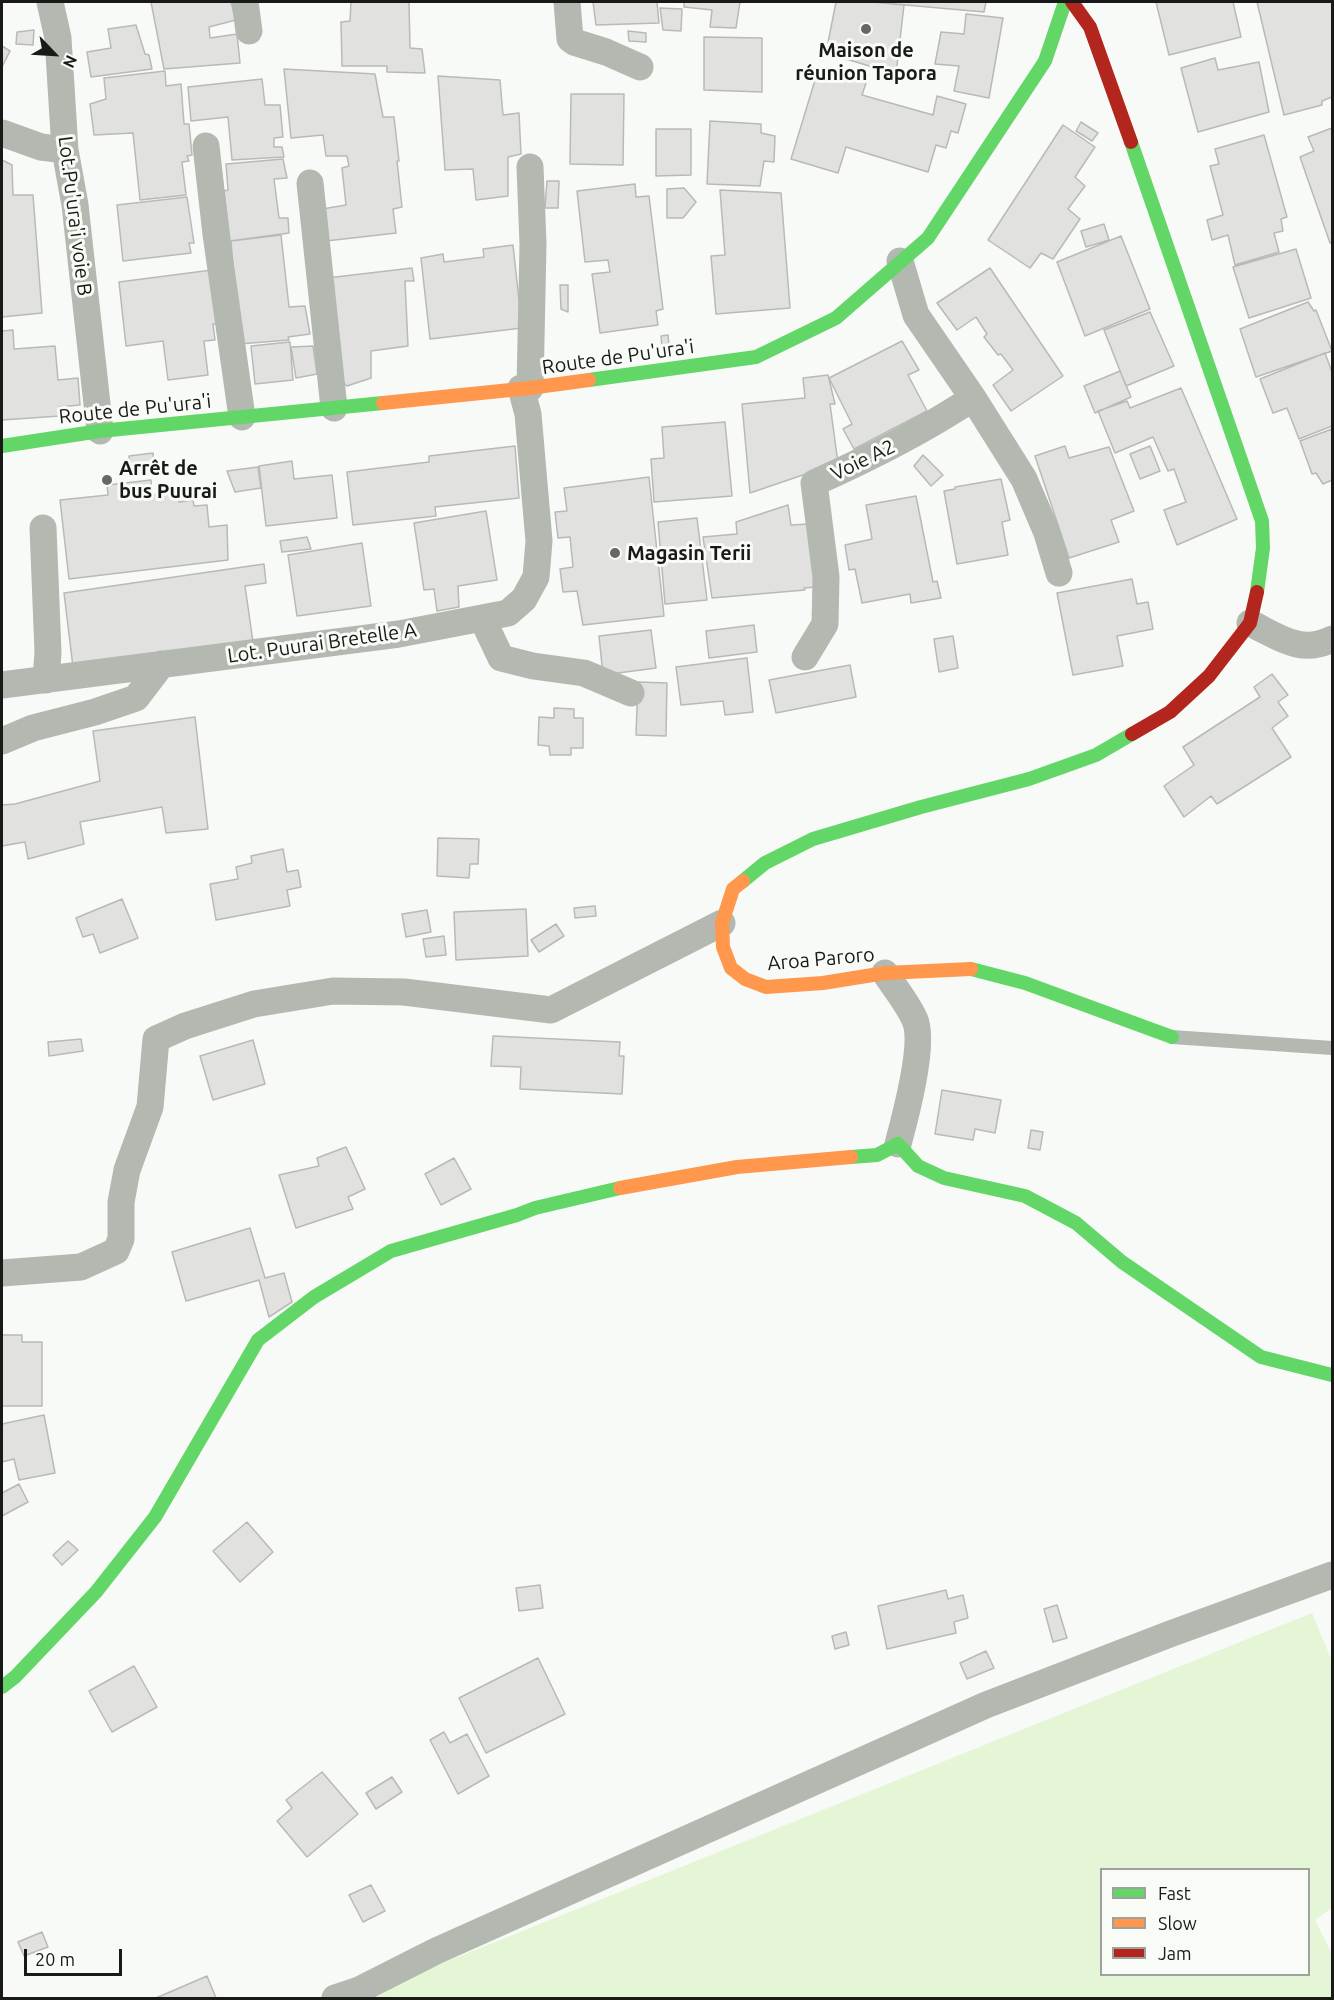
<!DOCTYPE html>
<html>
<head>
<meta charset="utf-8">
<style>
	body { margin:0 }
	#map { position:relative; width:1334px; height:2000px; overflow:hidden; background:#f8faf7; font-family:Ubuntu,sans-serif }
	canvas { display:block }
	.frame { position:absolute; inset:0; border:3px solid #191a18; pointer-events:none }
	.legend { position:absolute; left:1100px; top:1868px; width:210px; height:108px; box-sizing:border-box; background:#f8fbf6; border:2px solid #9fa19d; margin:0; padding:8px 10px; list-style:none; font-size:18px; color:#191a18 }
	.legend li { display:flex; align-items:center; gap:12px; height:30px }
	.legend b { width:30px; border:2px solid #9fa19d }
	.north { position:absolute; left:24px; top:24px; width:60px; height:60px; -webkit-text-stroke:4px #f8fbf6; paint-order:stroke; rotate:115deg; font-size:16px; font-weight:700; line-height:24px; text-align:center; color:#191a18 }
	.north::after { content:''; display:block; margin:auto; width:21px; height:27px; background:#191a18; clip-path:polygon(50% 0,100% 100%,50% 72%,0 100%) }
	.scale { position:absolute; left:24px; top:1949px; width:98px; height:27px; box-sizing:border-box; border:3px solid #191a18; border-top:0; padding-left:8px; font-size:18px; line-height:21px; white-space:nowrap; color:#191a18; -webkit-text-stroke:4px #f8fbf6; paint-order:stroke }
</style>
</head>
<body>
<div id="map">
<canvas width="1334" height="2000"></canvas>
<div class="frame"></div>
<ul class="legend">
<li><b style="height:8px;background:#63d668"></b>Fast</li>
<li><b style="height:8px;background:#ff974d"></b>Slow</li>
<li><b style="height:8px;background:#b3261e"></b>Jam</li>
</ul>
<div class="north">N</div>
<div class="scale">20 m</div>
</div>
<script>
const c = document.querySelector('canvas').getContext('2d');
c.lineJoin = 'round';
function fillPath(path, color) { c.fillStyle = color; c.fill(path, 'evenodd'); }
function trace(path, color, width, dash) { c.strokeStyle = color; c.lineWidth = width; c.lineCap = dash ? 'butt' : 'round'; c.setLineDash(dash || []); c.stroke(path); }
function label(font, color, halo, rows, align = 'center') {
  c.font = font + ' Ubuntu,sans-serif'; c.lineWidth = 6; c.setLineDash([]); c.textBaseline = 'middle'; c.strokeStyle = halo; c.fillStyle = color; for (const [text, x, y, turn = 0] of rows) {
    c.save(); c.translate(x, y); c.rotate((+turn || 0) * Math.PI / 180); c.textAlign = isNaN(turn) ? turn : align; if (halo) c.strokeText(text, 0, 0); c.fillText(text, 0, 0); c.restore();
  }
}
fillPath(new Path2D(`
	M1312,1613L1332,1661V1908L1315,1920L1332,1954V1998H356ZM1102,1870H1308V1974H1102Z`), '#e4f6d6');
const building = new Path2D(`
	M151,2H231L236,20L209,27L210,38L237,34L240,63L164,69Z
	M351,2H409L410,48L422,49L425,73L387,72V66H342L341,22L350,21Z
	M593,2H657L659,23L596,25Z
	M684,2H740L736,28L710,27L712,10L684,7Z
	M836,2H872L904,5L896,74L826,53Z
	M872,2H986L984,12Z
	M1156,2H1233L1241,37L1169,55Z
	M1257,2H1332V97L1322,101V105L1284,115Z
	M660,8L682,9L681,31L663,30Z
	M966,14L1003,18L989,98L954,91L959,66L935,64L941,32L964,34Z
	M136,25L145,54L149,55L152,69L91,77L87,52L111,48L108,29Z
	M34,30L33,45L16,44L17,32Z
	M628,31L646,33V42L629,41Z
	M704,37L762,38V92L704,90Z
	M2,46L10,51L2,67Z
	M1215,58L1218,70L1259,62L1269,112L1198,132L1181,68Z
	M819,67L867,80L862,95L933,115L937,96L966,104L958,133L951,131L946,148L936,145L928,172L846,147L838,173L791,159Z
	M284,69L375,74L383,117H394L399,161H397L402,207L393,209L396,233L326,241L322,209L346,205L342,168L349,166L347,156H326L323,135L291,138Z
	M165,71L166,86L181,84L184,124H189L192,155L187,156L189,161L182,162L186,195L140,200L133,133L94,135L90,104L106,99L104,78Z
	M438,76L500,80L503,115L519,113L521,154L508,157V196L476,200L473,169L445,170Z
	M262,79L265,105H280L283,137L274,138V147H282L284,157L232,160L228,117L191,121L188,87Z
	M571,94H624L623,165L570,164Z
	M710,121L761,124V133L775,136L774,162L764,161L760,186L707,184Z
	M1081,122L1098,133L1092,141L1076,131Z
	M1063,125L1095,147L1075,177L1085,186L1068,209L1080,219L1053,259L1041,253L1030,268L988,240Z
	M1332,128V242L1330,243L1300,157L1314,151L1308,137Z
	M656,129H691V175L656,176Z
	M1264,135L1287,217L1281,219L1283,231L1274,233L1279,252L1235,265L1228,235L1212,240L1207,220L1223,215L1210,166L1219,164L1215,149Z
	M283,159L287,178L274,179L279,218H288L289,233L230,241L224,191L228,190L226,164Z
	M2,160L12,165L13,195H33L42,313L2,317Z
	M547,181H559L558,208H545Z
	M635,184L636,197L649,196L663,309L656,311L658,325L600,333L592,274L610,272L608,260L585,262L577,191Z
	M684,188L696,202L683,218H667V189Z
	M720,190L781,193L790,308L716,314L711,256L725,255Z
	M187,197L194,243H189L191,253L123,261L117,205Z
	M1104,224L1109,240L1086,247L1081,231Z
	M281,235L289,307L305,306L310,334L288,337L289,340L239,344L231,241Z
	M1121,236L1150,309L1085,336L1057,262Z
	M513,245L522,328L430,339L421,258L443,254L444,262L484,257L483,249Z
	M1296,249L1311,298L1249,318L1233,267Z
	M412,268L414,281H405L408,346L371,351V378L347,386L342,381L327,278Z
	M990,268L1063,376L1011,411L993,385L1013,370L1001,354L998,355L984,337L987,334L976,317L957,330L937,303Z
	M212,270L218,324H213L215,340L204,341L208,375L168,380L163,341L126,346L119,282Z
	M560,285H568V312L561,309Z
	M1308,302L1314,311L1316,310L1332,351L1256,377L1240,329Z
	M1150,312L1174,366L1126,386L1104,330Z
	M13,330L14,349L55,346L58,380L78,378L80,405L59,407L60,416L2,420V331Z
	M668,335L669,346L662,347L661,336Z
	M902,341L919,370L908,375L927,411L854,449L843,429L852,424L829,378Z
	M290,342L293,380L255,384L251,346Z
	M313,346L317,374L296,378L291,347Z
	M1325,353L1332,372V426L1299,439L1287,408L1273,413L1260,379Z
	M1120,371L1131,397L1095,413L1084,386Z
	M828,375L835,404H830L838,463L750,493L742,404L805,398L803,378Z
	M1181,388L1237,519L1177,545L1164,510L1186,502L1174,469L1168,471L1153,437L1115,453L1098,411L1127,401L1130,408Z
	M725,422L732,496L654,502L651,459L664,458L662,427Z
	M1332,429V480L1323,484L1316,473L1312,474L1300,441Z
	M515,446L519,498L435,507L436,516L353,525L347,472L429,462V456Z
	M1065,446L1069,458L1109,447L1134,511L1111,520L1119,542L1069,558L1035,456Z
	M1150,446L1160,471L1140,479L1130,454Z
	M153,453L154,467L130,470L129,456Z
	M923,455L943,475L931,486L914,466Z
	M292,461L294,479L332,475L337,518L266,526L259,466Z
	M258,467L261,488L235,492L227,471Z
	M649,477L664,616L583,625L577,591L563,592L560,569L573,567L570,537L558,538L555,512L567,511L564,488Z
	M1001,479L1010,520L1002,522L1008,555L957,564L944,491L955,489V487Z
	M151,480L152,495L178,492L179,502L193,500L194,506L207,505L209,527L227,525L228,560L69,579L60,500L108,495L107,485Z
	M916,496L933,582L937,581L941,598L911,603L910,594L862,603L855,569L849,570L845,545L872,539L866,505Z
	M788,505L791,525L808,524L816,587L804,588L805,590L712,598L703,537L737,534L736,522Z
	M486,511L497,580L458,586L459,607L437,611L434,589L424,590L414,523Z
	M697,518L707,600L665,604L658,522Z
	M307,537L311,549L282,552L280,541Z
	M362,543L371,606L297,616L288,555Z
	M264,564L266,583L245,586L253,642L73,667L64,593Z
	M1132,579L1137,604L1148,602L1153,629L1117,636L1123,666L1073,675L1057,593Z
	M754,625L757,652L709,658L706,631Z
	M651,630L656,668L603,675L599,636Z
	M953,636L958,668L939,672L934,639Z
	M747,658L753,712L725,715L723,701L681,705L676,667Z
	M850,665L856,697L776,713L769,680Z
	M1272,674L1288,695L1278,702L1288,716L1272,728L1291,757L1217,804L1211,796L1184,817L1164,786L1194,765L1183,747L1260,697L1254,687Z
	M638,682L667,683L666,736L636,735Z
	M554,708L574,709V718H583V748H571V755H550L549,746L538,745L539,717L554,718Z
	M195,717L208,829L166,833L162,807L80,822L84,844L28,859L25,842L2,846V805L15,804L100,781L93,731Z
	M438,838L479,839L478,864H470L469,878L437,876Z
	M283,849L287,872L298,870L301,887L287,890L290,906L216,920L210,884L238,879L236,867L252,863L251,856Z
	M122,899L138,938L100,953L93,934L83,937L76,918Z
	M595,906L596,916L575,918L574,908Z
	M526,909L528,956L456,960L454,912Z
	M427,910L431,932L406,937L402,914Z
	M556,924L564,936L539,952L531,940Z
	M444,936L446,955L426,957L423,939Z
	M493,1036L620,1042L619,1056H624L622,1094L520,1089L521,1067L491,1066Z
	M81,1039L83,1051L49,1056L48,1042Z
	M253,1040L265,1084L213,1100L200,1056Z
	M942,1090L1001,1100L995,1133L975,1129L973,1140L935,1134Z
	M1031,1130L1043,1132L1040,1150L1028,1148Z
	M346,1147L365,1189L348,1197L353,1209L296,1228L279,1175L319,1166L317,1158Z
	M454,1158L471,1189L441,1205L425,1174Z
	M250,1228L265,1278L284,1273L292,1302L269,1317L259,1280L186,1301L172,1252Z
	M2,1335H22V1342H42V1406H2Z
	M44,1415L55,1473L19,1480L14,1459L2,1462V1424Z
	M19,1484L28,1502L2,1516V1493Z
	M247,1522L273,1552L240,1582L213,1551Z
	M68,1541L78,1550L62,1565L53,1555Z
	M540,1585L543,1608L519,1611L516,1588Z
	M946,1590L948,1599L963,1595L968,1618L954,1622L956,1633L887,1649L878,1606Z
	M1057,1605L1067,1638L1053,1642L1044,1609Z
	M846,1632L849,1645L835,1649L832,1636Z
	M986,1651L994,1668L967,1679L960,1663Z
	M538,1658L565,1714L486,1753L459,1698Z
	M134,1666L157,1707L112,1732L89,1691Z
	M444,1732L450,1743L467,1734L489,1776L458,1794L430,1740Z
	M322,1772L358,1814L307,1857L277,1821L292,1808L286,1800Z
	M392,1777L402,1792L376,1809L366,1793Z
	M371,1885L385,1911L363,1922L349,1895Z
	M42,1932L48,1947L24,1956L18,1942Z
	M207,1976L216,1998H156Z`);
fillPath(building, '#e1e2e0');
trace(building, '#b8bab7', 1.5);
trace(new Path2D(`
	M1172,1037L1332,1048`), '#b3b8b0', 14);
trace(new Path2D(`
	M50,2L58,38L65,150L75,205L100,431
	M245,2L249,31
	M567,2L570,39L574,42L606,52L640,67
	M2,133L41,147L65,150
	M206,146L216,234L242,417
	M310,183L334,408
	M530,388L533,244L530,167
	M973,398L1024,479L1047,533L1059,573
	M43,528L48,652L46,680
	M482,618L501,658L533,666L584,673L631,693
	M1250,623C1279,637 1301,655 1332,639
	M805,657L825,624L826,577L814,483C870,458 922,432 973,398L916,315L900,261
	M2,685L399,634L508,613L524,599L536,577L539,541L528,414L521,388
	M2,741L33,728L95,712L136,698L162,664
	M885,973C895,988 908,1004 915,1020C925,1044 905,1118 898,1144
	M2,1273L81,1267L116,1251L121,1239V1202L127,1170L150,1107L156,1039L185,1026L254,1004L333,991L404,992L551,1010L722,923
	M335,1998L359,1990L436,1951L986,1705L1170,1634L1332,1575`), '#b3b8b0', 27);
trace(new Path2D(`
	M1131,142L1262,521L1263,548L1257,592
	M589,380L756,357L836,318L928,238L1045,61L1065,2
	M2,446L100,431L383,403
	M743,881L765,863L813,839L921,807L1029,779L1096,755L1132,734
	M971,969L1025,983L1172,1037
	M851,1157L877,1155L898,1144L918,1166L944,1178L1025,1196L1076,1223L1122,1262L1261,1357L1332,1375
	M2,1687L15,1677L96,1592L155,1517L258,1340L314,1297L391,1251L517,1215L535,1208L620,1188`), '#63d668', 14);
trace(new Path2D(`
	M383,403L530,388L589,380
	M743,881L733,889L722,923L723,947L731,968L745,979L766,987L823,983L885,973L971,969
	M620,1188L737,1167L851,1157`), '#ff974d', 14);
trace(new Path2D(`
	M1072,2L1090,27L1131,142
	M1132,734L1170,712L1209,676L1250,623L1257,592`), '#b3261e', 14);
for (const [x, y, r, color] of [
	[866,29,6,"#676866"],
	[107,480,6,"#676866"],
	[615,553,6,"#676866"]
]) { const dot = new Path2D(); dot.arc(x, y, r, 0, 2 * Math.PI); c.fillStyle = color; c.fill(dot); trace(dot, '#f8fbf6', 2); }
label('bold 20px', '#191a18', '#f8fbf6', [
	["Maison de",866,50,"center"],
	["réunion Tapora",866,73,"center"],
	["Arrêt de",119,468],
	["bus Puurai",119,491],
	["Magasin Terii",627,553]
], 'left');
label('20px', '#191a18', '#f8fbf6', [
	["Lot.Pu'ura'i voie B",75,216,83],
	["Route de Pu'ura'i",618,357,-8],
	["Route de Pu'ura'i",135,409,-6],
	["Voie A2",863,460,-26],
	["Lot. Puurai Bretelle A",322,643,-8],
	["Aroa Paroro",821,959,-5]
]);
</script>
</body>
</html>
